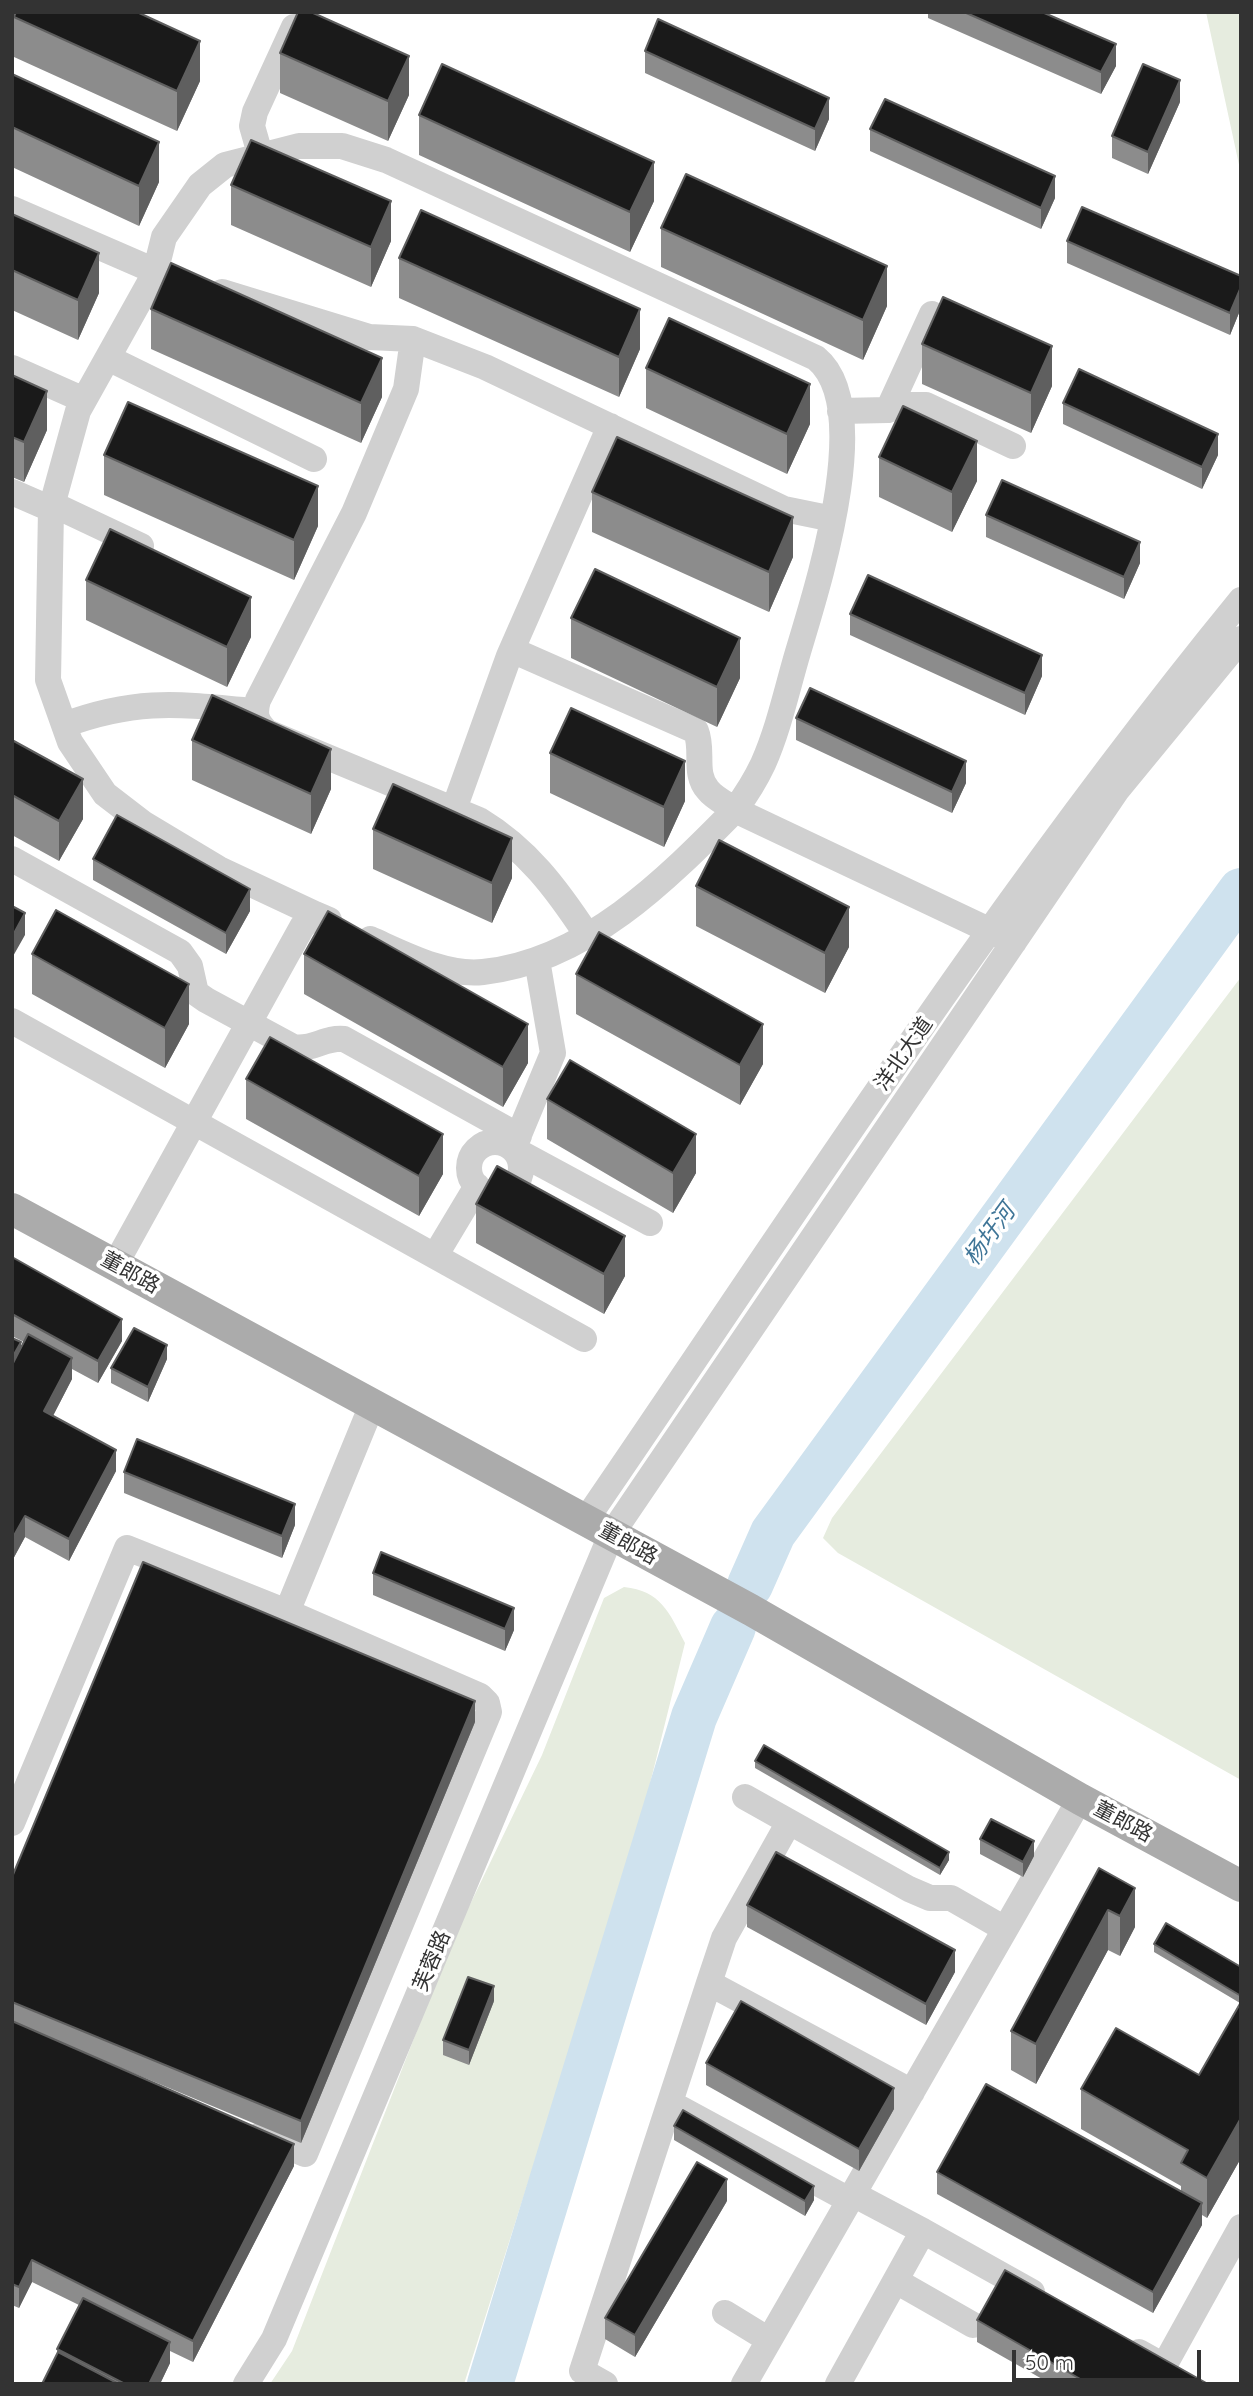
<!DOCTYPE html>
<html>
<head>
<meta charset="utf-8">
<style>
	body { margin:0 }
	#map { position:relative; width:1253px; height:2396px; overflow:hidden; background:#fff; font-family:Quicksand,sans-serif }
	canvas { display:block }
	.frame { position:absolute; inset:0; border:14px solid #333; pointer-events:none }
	.scale { position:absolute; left:1012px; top:2350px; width:189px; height:32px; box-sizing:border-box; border:4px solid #333; border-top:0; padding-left:9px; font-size:21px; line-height:24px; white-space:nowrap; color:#333; -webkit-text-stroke:5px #fff; paint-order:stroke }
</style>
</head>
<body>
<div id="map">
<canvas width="1253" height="2396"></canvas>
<div class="frame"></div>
<div class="scale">50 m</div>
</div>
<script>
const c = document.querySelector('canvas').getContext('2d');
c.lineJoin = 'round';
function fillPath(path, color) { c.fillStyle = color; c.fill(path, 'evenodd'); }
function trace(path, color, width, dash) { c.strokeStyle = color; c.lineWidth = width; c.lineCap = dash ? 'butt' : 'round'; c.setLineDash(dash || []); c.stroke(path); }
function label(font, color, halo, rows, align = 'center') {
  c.font = font + ' Quicksand,"Noto Sans SC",sans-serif'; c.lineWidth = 7; c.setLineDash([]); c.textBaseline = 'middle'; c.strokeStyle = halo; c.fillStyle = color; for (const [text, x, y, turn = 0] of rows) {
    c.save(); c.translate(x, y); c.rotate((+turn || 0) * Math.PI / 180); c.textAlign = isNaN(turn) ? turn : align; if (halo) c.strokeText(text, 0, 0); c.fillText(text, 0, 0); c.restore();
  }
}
fillPath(new Path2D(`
	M1206,12H1241V174Z
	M1241,977V1780L838,1553L823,1538L832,1518Z
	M624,1587C661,1591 669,1612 685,1643L633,1852L464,2384H270L292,2351L450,1946L542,1755L604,1598Z`), '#e6ecdf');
trace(new Path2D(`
	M750,1585L773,1533L1241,891
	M490,2384L694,1717L733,1627`), '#cfe2ee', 46);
trace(new Path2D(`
	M260,154L252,126L255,112L294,27
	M12,209L171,278
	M222,292L369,337L413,339L485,367L784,509L833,519
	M413,339L406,389L354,513L258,700C254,715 256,721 267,732L479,820C527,849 556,888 587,935
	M108,358L314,459
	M12,368L84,400
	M888,410L932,314
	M840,411L888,410L902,405H926L1013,446
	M12,492L51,509
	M52,504L141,546
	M64,725C132,700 172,703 243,710
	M454,809L509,656L610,426
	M12,859L180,952L190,966L196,993L206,1000L293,1047C312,1051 325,1037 344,1039L519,1136
	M315,914L219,869L144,824L105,794L70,742L48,680L51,509L78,411L155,273L164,237L200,185L225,165L299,146H342L386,160L816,358C876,407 817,588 798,652C787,689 779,728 763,764C755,781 746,795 735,810C727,804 714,798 708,790C693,773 704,751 696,731L512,650
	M370,939C404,954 445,976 483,972C586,961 666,880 735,810L1014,942
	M537,960L553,1053L513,1149L650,1223
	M12,1021L584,1339
	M469 1168a26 26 0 1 1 52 0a26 26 0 1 1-52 0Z
	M435,1256L477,1186
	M115,1265L302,927L315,914L329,920
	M585,1521C798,1210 1002,892 1241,600
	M287,1612L372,1405
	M745,1797L909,1889L930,1898H951L1005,1929
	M12,1823L127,1548L287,1612L480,1696L487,1703L489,1712L305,2154L260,2135
	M709,1983L912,2092
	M670,2103L849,2200
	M853,2194L923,2231
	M896,2281L973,2325
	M725,2313L769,2340
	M1139,2352L1164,2366L1241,2227
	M246,2384L274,2339L611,1535L1117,790L1241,639
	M605,2384L582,2371L709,1983L724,1938L789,1822
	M744,2384L1080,1799
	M838,2384L923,2231L1032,2292`), '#d0d0d0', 26);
trace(new Path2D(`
	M12,1209L751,1610L1080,1799L1241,1886`), '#ababab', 32);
fillPath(new Path2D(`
	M928,12H1042L1116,66L1101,94L928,18Z
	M14,17L200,81L177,131L14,57Z
	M645,51L829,119L815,151L645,73Z
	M280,53L409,95L388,141L280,93Z
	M12,74L159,182L139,226L12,167Z
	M1180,102L1148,174L1112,158V136Z
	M419,115L654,201L630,252L419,155Z
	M870,129L1055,198L1041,229L870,151Z
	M231,185L391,241L371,287L231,225Z
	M12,214L99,293L78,340L12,310Z
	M661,228L887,306L863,360L661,267Z
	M1067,241L1241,276V308L1230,335L1067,263Z
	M399,258L640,349L619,397L399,298Z
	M151,309L382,397L361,443L151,349Z
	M922,344L1052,386L1031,433L922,384Z
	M646,368L810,424L787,474L646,408Z
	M12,375L47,430L24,482L12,477Z
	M1063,403L1218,455L1202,489L1063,424Z
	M104,455L318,526L294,580L104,495Z
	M879,457L977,481L952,532L879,497Z
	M592,492L793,557L769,612L592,532Z
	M986,515L1140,563L1124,599L986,537Z
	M86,580L251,637L227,687L86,620Z
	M850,614L1042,676L1025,715L850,635Z
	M571,618L740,678L717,727L571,658Z
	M796,718L966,783L952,813L796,740Z
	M12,740L83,819L59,861L12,835Z
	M192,740L331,789L311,834L192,780Z
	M550,753L685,801L664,847L550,793Z
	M373,829L512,878L492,923L373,869Z
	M93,859L250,911L226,954L93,880Z
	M696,886L849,947L825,993L696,926Z
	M32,954L189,1024L165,1068L32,994Z
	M304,954L528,1063L503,1107L304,994Z
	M576,974L763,1064L740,1105L576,1014Z
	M246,1079L443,1174L419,1216L246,1119Z
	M547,1099L696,1173L673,1213L547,1139Z
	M476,1204L625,1276L604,1314L476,1243Z
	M12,1257L122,1341L98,1383L72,1369V1379L53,1416L116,1471L69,1561L25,1537L12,1561V1338L21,1349L24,1342L12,1336Z
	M167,1359L148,1402L111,1383V1368Z
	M124,1472L295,1525L282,1558L124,1493Z
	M373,1573L514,1630L505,1651L373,1595Z
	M475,1722L301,2143L97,2058L294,2166L193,2362L170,2351V2363L160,2384H42L57,2356V2349L79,2305L32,2282L19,2308L12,2305V1877Z
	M755,1761L949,1860L940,1875L755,1768Z
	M980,1839L1034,1856L1023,1877L980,1854Z
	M1099,1868L1135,1927L1120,1956L1108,1950L1036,2084L1011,2070V2031Z
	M747,1905L955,1972L926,2025L747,1927Z
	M1154,1944L1241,1967V2158L1207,2218L1202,2215V2225L1153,2313L937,2194V2172L1181,2191V2186L1081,2129V2089L1199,2075L1240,2003L1154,1952Z
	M494,2001L469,2065L443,2055V2040Z
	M706,2063L894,2109L859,2171L706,2085Z
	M674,2126L814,2200L805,2216L674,2140Z
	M727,2201L635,2357L605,2339V2318Z
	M977,2320L1208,2384H1051L977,2342Z`), '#8c8c8c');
fillPath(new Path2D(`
	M200,41V81L177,131V91Z
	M1116,44V66L1101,94V72Z
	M409,56V95L388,141V101Z
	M1180,80V102L1148,174V152Z
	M829,98V119L815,151V129Z
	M159,142V182L139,226V186Z
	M654,162V201L630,252V212Z
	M1055,176V198L1041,229V208Z
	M391,201V241L371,287V247Z
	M99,253V293L78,340V300Z
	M887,266V306L863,360V320Z
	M1241,287V308L1230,335V313Z
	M640,309V349L619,397V357Z
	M1052,346V386L1031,433V393Z
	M382,358V397L361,443V403Z
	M810,384V424L787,474V434Z
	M47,391V430L24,482V442Z
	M1218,434V455L1202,489V467Z
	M977,441V481L952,532V492Z
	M318,486V526L294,580V540Z
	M793,517V557L769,612V572Z
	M1140,542V563L1124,599V577Z
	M251,597V637L227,687V647Z
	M740,638V678L717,727V687Z
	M1042,655V676L1025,715V693Z
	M331,749V789L311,834V794Z
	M685,761V801L664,847V807Z
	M966,761V783L952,813V792Z
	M83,779V819L59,861V821Z
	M512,838V878L492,923V883Z
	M250,889V911L226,954V933Z
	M849,907V947L825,993V953Z
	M25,913V935L12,958V937Z
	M189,984V1024L165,1068V1028Z
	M528,1024V1063L503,1107V1067Z
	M763,1024V1064L740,1105V1065Z
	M443,1134V1174L419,1216V1176Z
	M696,1134V1173L673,1213V1173Z
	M625,1236V1276L604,1314V1274Z
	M122,1319V1341L98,1383V1361Z
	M21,1342V1364L12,1379V1358Z
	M167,1345V1359L148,1402V1387Z
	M72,1358V1379L44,1433V1411Z
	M116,1450V1471L69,1561V1539Z
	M295,1504V1525L282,1558V1536Z
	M25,1516V1537L12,1561V1539Z
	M514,1608V1630L505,1651V1629Z
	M475,1701V1722L301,2143V2121Z
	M1034,1841V1856L1023,1877V1862Z
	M949,1852V1860L940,1875V1868Z
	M1135,1888V1927L1120,1956V1916Z
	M1108,1910V1950L1036,2084V2044Z
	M955,1950V1972L926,2025V2004Z
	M494,1986V2001L469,2065V2050Z
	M894,2088V2109L859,2171V2149Z
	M1241,2118V2158L1207,2218V2178Z
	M294,2144V2166L193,2362V2341Z
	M727,2179V2201L635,2357V2335Z
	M814,2186V2200L805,2216V2201Z
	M1202,2203V2225L1153,2313V2292Z
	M32,2260V2282L19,2308V2287Z
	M170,2342V2363L160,2384H149Z`), '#5f5f5f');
const building = new Path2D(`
	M16,12H137L200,41L177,91L14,17Z
	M298,12H311L409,56L388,101L280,53Z
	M964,12H1042L1116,44L1101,72Z
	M658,19L829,98L815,129L645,51Z
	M442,64L654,162L630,212L419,115Z
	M1143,64L1180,80L1148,152L1112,136Z
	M12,74L159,142L139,186L12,127Z
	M885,99L1055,176L1041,208L870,129Z
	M251,140L391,201L371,247L231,185Z
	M686,174L887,266L863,320L661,228Z
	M1082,207L1241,276V287L1230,313L1067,241Z
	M421,210L640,309L619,357L399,258Z
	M12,214L99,253L78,300L12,270Z
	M171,263L382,358L361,403L151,309Z
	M943,297L1052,346L1031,393L922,344Z
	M669,318L810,384L787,434L646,368Z
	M1079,369L1218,434L1202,467L1063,403Z
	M12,375L47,391L24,442L12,437Z
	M128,402L318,486L294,540L104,455Z
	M903,406L977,441L952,492L879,457Z
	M617,437L793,517L769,572L592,492Z
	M1002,480L1140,542L1124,577L986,515Z
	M110,529L251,597L227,647L86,580Z
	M595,569L740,638L717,687L571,618Z
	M868,575L1042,655L1025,693L850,614Z
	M810,688L966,761L952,792L796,718Z
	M212,695L331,749L311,794L192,740Z
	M571,708L685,761L664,807L550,753Z
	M12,740L83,779L59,821L12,795Z
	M393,784L512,838L492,883L373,829Z
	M117,815L250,889L226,933L93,859Z
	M719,840L849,907L825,953L696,886Z
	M12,906L25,913L12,937Z
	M56,910L189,984L165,1028L32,954Z
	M328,911L528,1024L503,1067L304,954Z
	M599,932L763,1024L740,1065L576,974Z
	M270,1037L443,1134L419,1176L246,1079Z
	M570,1060L696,1134L673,1173L547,1099Z
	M497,1166L625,1236L604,1274L476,1204Z
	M12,1257L122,1319L98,1361L12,1314Z
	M134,1328L167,1345L148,1387L111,1368Z
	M28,1334L72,1358L44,1411L116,1450L69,1539L25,1516L12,1539V1365Z
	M12,1338L21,1342L12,1358Z
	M137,1439L295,1504L282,1536L124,1472Z
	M381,1552L514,1608L505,1629L373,1573Z
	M143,1562L475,1701L301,2121L12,2002V1877Z
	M764,1745L949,1852L940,1868L755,1761Z
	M991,1819L1034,1841L1023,1862L980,1839Z
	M776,1852L955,1950L926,2004L747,1905Z
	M1099,1868L1135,1888L1120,1916L1108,1910L1036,2044L1011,2031Z
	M1166,1923L1241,1967V1996L1154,1944Z
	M468,1977L494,1986L469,2050L443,2040Z
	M741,2001L894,2088L859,2149L706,2063Z
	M1241,2002V2118L1207,2178L1181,2163L1188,2150L1081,2089L1116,2028L1199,2075Z
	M12,2021L294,2144L193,2341L32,2260L19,2287L12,2284Z
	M986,2084L1202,2203L1153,2292L937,2172Z
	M683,2110L814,2186L805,2201L674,2126Z
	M697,2162L727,2179L635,2335L605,2318Z
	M1005,2270L1208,2384H1089L977,2320Z
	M83,2298L170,2342L149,2384H125L57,2349Z
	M58,2352L119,2384H42Z`);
fillPath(building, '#1a1a1a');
trace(building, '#5f5f5f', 2);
label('21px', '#333', '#fff', [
	["洋北大道",904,1054,-55],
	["董郎路",130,1273,29],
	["董郎路",628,1544,29],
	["董郎路",1123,1822,28],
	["芙蓉路",432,1961,-67]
]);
label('italic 23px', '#3f7597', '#fff', [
	["杨圩河",990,1235,-54]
]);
</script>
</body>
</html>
